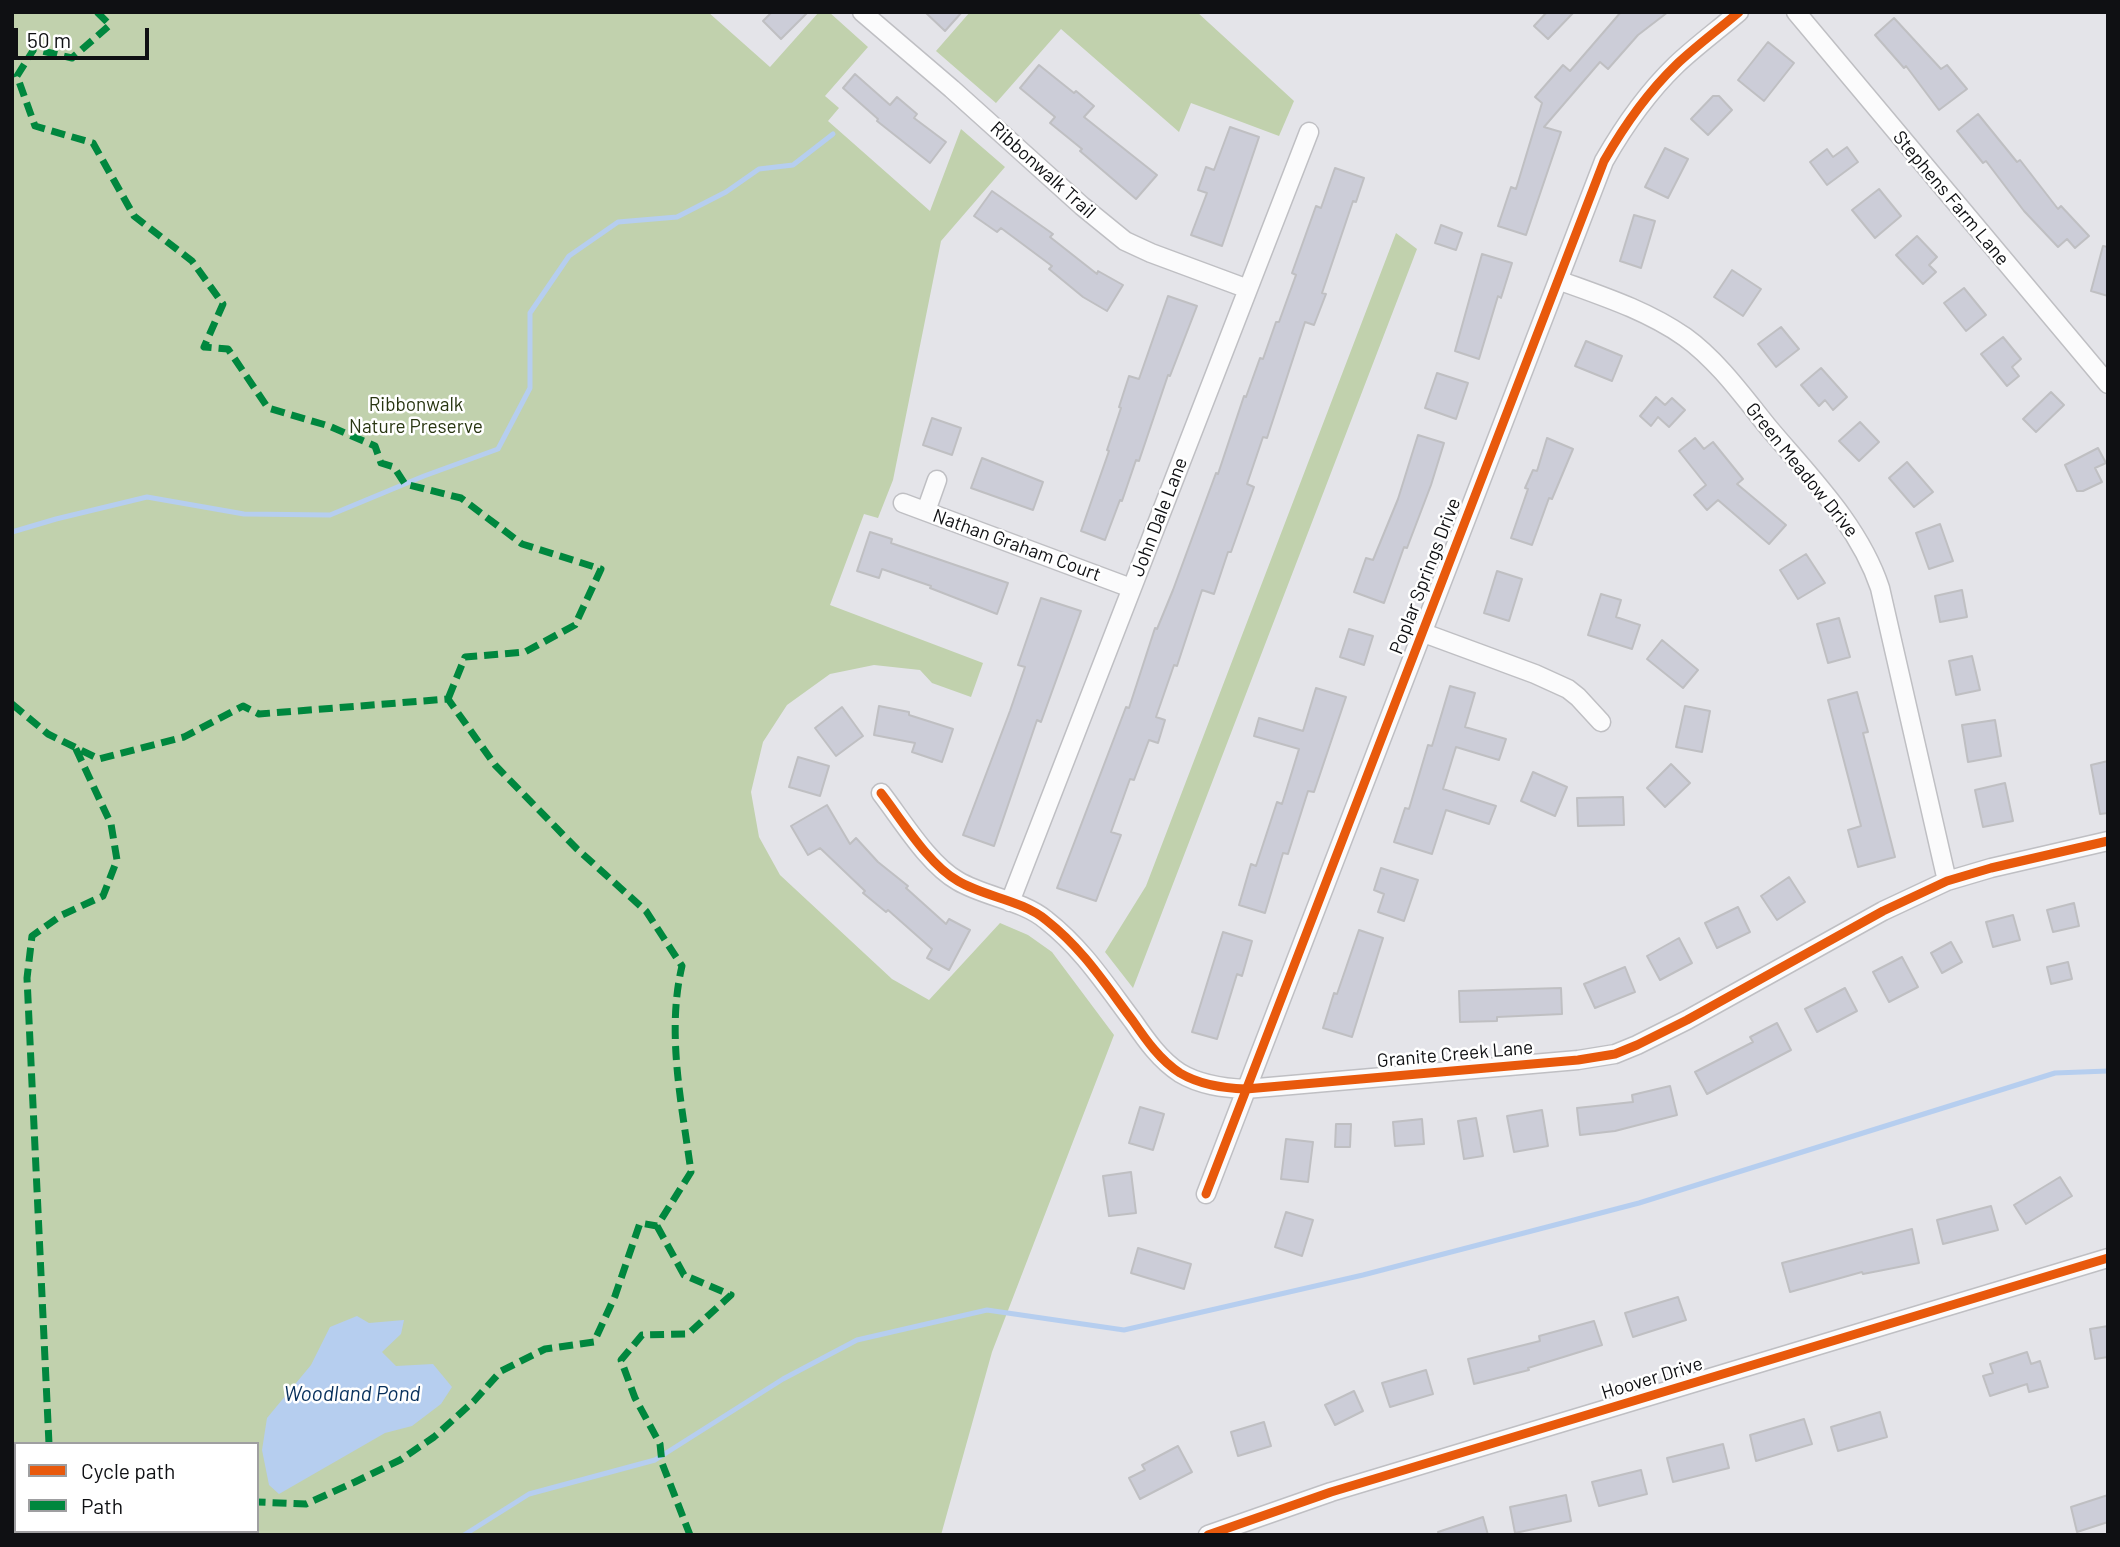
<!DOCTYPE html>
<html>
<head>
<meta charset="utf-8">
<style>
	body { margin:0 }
	#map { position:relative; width:2120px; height:1547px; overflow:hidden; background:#e4e4e9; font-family:Barlow,sans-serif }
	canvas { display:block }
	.frame { position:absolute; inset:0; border:14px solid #0f1013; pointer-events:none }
	.legend { position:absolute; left:14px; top:1442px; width:245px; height:91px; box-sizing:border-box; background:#fff; border:2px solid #9f9fa1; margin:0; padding:9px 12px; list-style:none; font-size:21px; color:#0f1013 }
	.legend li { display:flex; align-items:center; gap:14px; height:35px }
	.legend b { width:35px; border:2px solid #9f9fa1 }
	.scale { position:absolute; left:14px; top:28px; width:135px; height:32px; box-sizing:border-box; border:4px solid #0f1013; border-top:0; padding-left:9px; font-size:21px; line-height:24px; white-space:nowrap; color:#0f1013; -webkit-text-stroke:5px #fff; paint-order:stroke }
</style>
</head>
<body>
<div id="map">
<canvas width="2120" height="1547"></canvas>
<div class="frame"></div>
<ul class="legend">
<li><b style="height:9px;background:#e8590c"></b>Cycle path</li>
<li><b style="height:9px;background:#00873e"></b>Path</li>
</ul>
<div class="scale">50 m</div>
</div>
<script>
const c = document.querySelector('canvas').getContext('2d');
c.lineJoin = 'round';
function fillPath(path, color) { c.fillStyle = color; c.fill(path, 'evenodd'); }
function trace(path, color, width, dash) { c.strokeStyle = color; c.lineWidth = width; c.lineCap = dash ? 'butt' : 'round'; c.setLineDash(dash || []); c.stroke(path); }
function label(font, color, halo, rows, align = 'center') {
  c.font = font + ' Barlow,sans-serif'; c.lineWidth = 5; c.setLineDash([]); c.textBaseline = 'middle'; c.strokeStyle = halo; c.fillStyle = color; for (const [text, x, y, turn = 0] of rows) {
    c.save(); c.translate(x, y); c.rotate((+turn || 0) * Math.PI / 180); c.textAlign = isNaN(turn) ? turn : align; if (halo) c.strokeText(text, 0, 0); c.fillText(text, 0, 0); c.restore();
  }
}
fillPath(new Path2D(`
	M12,12H708L770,67L819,12H829L868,47L825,96L839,108L828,121L930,211L961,129L1005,167L941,241L893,480L878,518L864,514L830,605L983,663L971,697L932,683L920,670L874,665L830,674L787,705L763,742L751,792L759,837L780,875L892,979L929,1000L1000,923L1028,935L1052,952L1114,1035L992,1352L941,1535H12ZM16,1444H257V1531H16Z
	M970,12H1197L1294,101L1279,136L1191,103L1179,132L1061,29L996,103L936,51Z
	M1396,233L1417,249L1133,988L1105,952L1146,886Z`), '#c1d1ad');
fillPath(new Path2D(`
	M357,1316L369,1323L404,1320L401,1334L382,1352L396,1366L433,1364L452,1387L441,1404L412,1426L385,1433L279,1494L269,1485L262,1450L267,1418L311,1365L330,1327Z`), '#b6ceef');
trace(new Path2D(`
	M12,532L56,519L147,497L244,514L330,515L424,476L498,449L530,388V313L569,256L618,222L677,217L726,192L759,169L793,165L833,134
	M464,1535L529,1494L655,1460L783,1379L857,1340L987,1310L1124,1330L1363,1275L1639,1203L2055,1073L2108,1071`), '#b6ceef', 5);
const building = new Path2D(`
	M772,12H808L781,39L763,21Z
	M925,12H962L945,31Z
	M1547,12H1574L1548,39L1534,26Z
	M1621,12H1668L1638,35L1608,69L1600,62L1544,127L1561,132L1526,235L1498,226L1511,187L1516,189L1542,103L1535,97L1563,65L1570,71Z
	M1894,18L1941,69L1947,65L1967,89L1939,110L1906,66L1904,68L1875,35Z
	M1768,42L1794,63L1764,101L1738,80Z
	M1039,65L1074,93L1076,91L1094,106L1084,117L1157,175L1136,199L1080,151L1082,149L1050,123L1055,117L1020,88Z
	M855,74L890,105L897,97L917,114L914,118L946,142L930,163L877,121L878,119L843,88Z
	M1713,96H1719L1732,110L1708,135L1691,119Z
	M1978,114L2017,162L2020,160L2058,209L2061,206L2089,236L2075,248L2067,239L2058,247L2024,211L1986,161L1983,163L1957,131Z
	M1230,127L1259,137L1222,246L1191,235L1207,193L1198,190L1206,167L1214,170Z
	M1847,147L1858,162L1827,185L1810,162L1827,149L1833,157Z
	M1665,148L1688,159L1668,198L1645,187Z
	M1335,168L1364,178L1356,202L1353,201L1322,293L1326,294L1314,325L1305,322L1267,438L1263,437L1247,484L1254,487L1231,552H1228L1214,594L1202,590L1177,666L1174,665L1156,717L1165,720L1158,743L1149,740L1134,780L1130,779L1111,832L1121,835L1096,901L1057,888L1126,707L1129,708L1155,628L1157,629L1173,590L1216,473L1218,474L1244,396L1246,397L1260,358L1263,359L1276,322H1279L1296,275L1292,273L1316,206L1321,208Z
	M1879,189L1901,216L1875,238L1852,210Z
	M992,191L1053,234L1050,237L1097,274L1098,271L1123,285L1107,311L1083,297L1049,269L1052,266L1001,228L997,232L974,216Z
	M1634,215L1655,221L1641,268L1620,261Z
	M1441,225L1462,233L1456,250L1435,243Z
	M1917,236L1937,257L1929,265L1936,272L1923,284L1896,255Z
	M2103,246L2108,247V296L2091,291Z
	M1482,254L1512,263L1501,298L1498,296L1479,359L1455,351Z
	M1732,270L1761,289L1743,316L1714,297Z
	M1964,288L1986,315L1966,331L1944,303Z
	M1168,296L1197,306L1170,376L1168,375L1139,461L1136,460L1122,501L1120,500L1105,540L1081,531L1109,451L1107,450L1121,408L1119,407L1129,376L1139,379Z
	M1781,327L1799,349L1776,367L1758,344Z
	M2003,337L2021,359L2012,367L2019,376L2007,386L1981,354Z
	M1586,341L1622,356L1612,381L1575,366Z
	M1821,368L1847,397L1833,410L1825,400L1819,406L1801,385Z
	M1437,373L1468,383L1456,419L1425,408Z
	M2051,392L2064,405L2036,432L2023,419Z
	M1656,397L1665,405L1672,398L1685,410L1669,427L1658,417L1651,426L1640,416Z
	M932,418L961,428L952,455L923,445Z
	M1860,422L1879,442L1859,461L1839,441Z
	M1418,435L1444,443L1431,485L1407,548L1404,547L1384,603L1354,592L1366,558L1373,560L1398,499Z
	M1547,438L1573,449L1552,499L1549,498L1532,545L1511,538L1528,489L1525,488L1533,470L1537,471Z
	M1695,438L1704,449L1713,442L1743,479L1737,484L1786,525L1769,544L1718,500L1707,510L1694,495L1706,485L1679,451Z
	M2098,448L2106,463L2095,468L2102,482L2083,491H2077L2065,465Z
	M982,458L1043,482L1033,510L971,488Z
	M1907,462L1933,492L1914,507L1889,478Z
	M1940,524L1953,561L1929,569L1916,533Z
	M870,532L892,539L891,543L1008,583L997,614L930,588L931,586L882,569L879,578L857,571Z
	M1806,554L1825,583L1798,599L1780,570Z
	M1497,571L1522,579L1509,621L1484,613Z
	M1962,590L1967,617L1940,622L1935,596Z
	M1601,594L1621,600L1616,617L1640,625L1632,649L1588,635Z
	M1041,598L1081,611L1041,722L1037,720L994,846L963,835L1010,711L1025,667L1018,665Z
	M1839,618L1850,657L1828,663L1817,624Z
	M1349,629L1373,636L1364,665L1340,657Z
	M1662,640L1698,670L1683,688L1647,659Z
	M1972,656L1980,690L1956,695L1949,661Z
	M1450,686L1475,693L1465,727L1506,739L1499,760L1456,747L1443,789L1496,806L1489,824L1446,810L1432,854L1394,842L1405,808L1409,809L1428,745L1432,746Z
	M1316,688L1346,697L1314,792L1308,791L1288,854L1283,853L1265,913L1239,905L1251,864L1256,866L1277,802L1282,804L1299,749L1254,736L1259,718L1303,731Z
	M1857,692L1868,732L1863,733L1895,857L1858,867L1848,830L1861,826L1828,700Z
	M879,706L909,712V715L953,729L942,762L912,752L915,743L874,735Z
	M1685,706L1710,711L1702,752L1676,747Z
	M842,707L863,736L836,756L815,728Z
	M1995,720L2001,756L1968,762L1962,725Z
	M798,757L829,766L820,796L789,787Z
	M2108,761V813L2100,814L2091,765Z
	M1671,764L1690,783L1665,807L1647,788Z
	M1533,772L1567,787L1555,816L1521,801Z
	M2005,783L2013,821L1983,827L1975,790Z
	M1623,797L1624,825L1578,826L1577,798Z
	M827,805L850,844L856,838L878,862L908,886L906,888L946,924L949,919L970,930L949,970L927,958L932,949L888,910L886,912L863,893L865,891L820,848L808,855L791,826Z
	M1381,868L1418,880L1404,921L1378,912L1384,894L1374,890Z
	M1789,877L1805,902L1777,920L1761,896Z
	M2074,903L2079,926L2053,932L2047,910Z
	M1738,907L1750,932L1717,948L1705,923Z
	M2013,915L2020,940L1993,947L1986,922Z
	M1359,930L1383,938L1352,1037L1323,1028L1334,993L1337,994Z
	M1223,932L1252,941L1242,976L1237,974L1217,1039L1192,1032Z
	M1679,938L1692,963L1660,980L1647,956Z
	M1951,942L1962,962L1942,973L1931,953Z
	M1902,957L1918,987L1889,1002L1873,972Z
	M2068,962L2072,979L2051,984L2047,967Z
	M1625,967L1635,992L1595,1008L1584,984Z
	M1561,988L1562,1014L1497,1017V1021L1460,1022L1459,991Z
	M1845,988L1857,1011L1817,1032L1805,1009Z
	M1777,1023L1791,1050L1707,1094L1695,1072L1753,1042L1750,1037Z
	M1670,1086L1677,1115L1615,1131L1580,1135L1577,1108L1633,1102L1632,1095Z
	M1140,1107L1164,1114L1153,1150L1129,1143Z
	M1542,1110L1548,1146L1514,1152L1507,1116Z
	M1476,1118L1483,1156L1464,1159L1458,1121Z
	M1422,1119L1424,1144L1395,1146L1393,1122Z
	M1336,1124H1351L1350,1147H1335Z
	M1286,1139L1313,1142L1308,1182L1281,1179Z
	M1131,1172L1136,1213L1109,1216L1103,1176Z
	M2060,1177L2072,1196L2026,1224L2014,1205Z
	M1991,1206L1998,1230L1943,1244L1937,1220Z
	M1286,1212L1313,1220L1302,1256L1275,1247Z
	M1912,1229L1919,1263L1863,1274L1862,1272L1790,1292L1782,1263Z
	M1138,1248L1191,1264L1184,1289L1131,1273Z
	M1678,1297L1686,1320L1633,1337L1625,1313Z
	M1594,1321L1602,1345L1528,1368L1529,1370L1474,1384L1468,1359L1540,1341L1539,1336Z
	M2108,1326V1357L2095,1359L2090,1329Z
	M2027,1352L2031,1364L2040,1361L2048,1387L2029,1392L2027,1384L1990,1396L1983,1376L1993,1373L1990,1364Z
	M1426,1370L1433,1394L1390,1407L1382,1383Z
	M1354,1391L1363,1411L1335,1425L1325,1405Z
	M1880,1412L1887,1437L1838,1451L1831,1427Z
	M1804,1419L1812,1444L1756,1461L1750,1435Z
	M1264,1422L1271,1446L1238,1456L1231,1432Z
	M1723,1444L1729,1468L1673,1482L1667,1458Z
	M1178,1446L1192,1472L1140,1499L1129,1478L1145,1470L1142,1465Z
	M1641,1470L1647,1494L1599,1506L1592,1482Z
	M1566,1495L1571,1521L1515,1533L1510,1507Z
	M2108,1495V1522L2077,1532L2071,1507Z
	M1483,1517L1488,1535H1439L1438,1532Z`);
fillPath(building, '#cccdd8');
trace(building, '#bfbfc2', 2);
const minor = new Path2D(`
	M862,12L952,89L1082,206L1125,241L1151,253L1248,289
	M1796,12L2108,384
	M1558,280C1602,296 1646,310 1685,337C1717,360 1743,396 1768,427C1810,477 1859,525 1880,588L1947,881
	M903,503L1131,588
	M926,511L937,480
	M1421,632L1535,674L1568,689L1578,697L1601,722
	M881,793C902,820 928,864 958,881C985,897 1022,900 1046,920C1083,949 1105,984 1133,1021C1146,1040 1160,1060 1180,1073C1200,1085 1223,1088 1246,1089L1578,1060L1615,1054L1637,1045L1687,1020L1883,911L1947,881L1991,868L2108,841
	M1010,902L1309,132
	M1206,1194L1604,161C1624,126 1647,93 1676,65C1696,46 1718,30 1739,12
	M1208,1535L1331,1492L2108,1258`);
trace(minor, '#bfbfc3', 21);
trace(minor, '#fbfbfc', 18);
trace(new Path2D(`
	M97,12L110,25L72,58L34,49L17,76L35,126L93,143L134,216L192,261L223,304L204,347L228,349L268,408L329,426L375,446L381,463L394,467L405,484L461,498L522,544L601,569L575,625L525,652L465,657L448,699
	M12,704L48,734L99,759L184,737L243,706L259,714L448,699L495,765L577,849L646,911L682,966C666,1033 682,1105 691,1172L657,1226L640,1223L615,1296L594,1342L545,1349L501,1371L474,1401L434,1437L400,1460L355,1482L306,1504L257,1502
	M657,1226L684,1275L731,1295L688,1334L642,1335L621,1360L635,1398L660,1444L662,1463L690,1535
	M49,1444L27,978L32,936L62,915L103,896L117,860L111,824L75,747
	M53,1531V1535
	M138,1535L144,1531`), '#00873e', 7, [14, 7]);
trace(new Path2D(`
	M881,793C902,820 928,864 958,881C985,897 1022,900 1046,920C1083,949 1105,984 1133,1021C1146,1040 1160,1060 1180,1073C1200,1085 1223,1088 1246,1089L1578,1060L1615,1054L1637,1045L1687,1020L1883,911L1947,881L1991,868L2108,841
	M1206,1194L1604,161C1624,126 1647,93 1676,65C1696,46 1718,30 1739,12
	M1208,1535L1331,1492L2108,1258`), '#e8590c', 9);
label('19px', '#0f1013', '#fff', [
	["Ribbonwalk Trail",1043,170,42],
	["Stephens Farm Lane",1951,198,50],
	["Green Meadow Drive",1802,470,51],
	["John Dale Lane",1159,517,-69],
	["Nathan Graham Court",1017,545,20],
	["Poplar Springs Drive",1425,576,-69],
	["Granite Creek Lane",1455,1054,-5],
	["Hoover Drive",1652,1378,-17]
]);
label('19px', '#283511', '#fff', [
	["Ribbonwalk",416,405],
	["Nature Preserve",416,427]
]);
label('italic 21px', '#07305c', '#fff', [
	["Woodland Pond",352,1394]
]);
</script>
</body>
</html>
